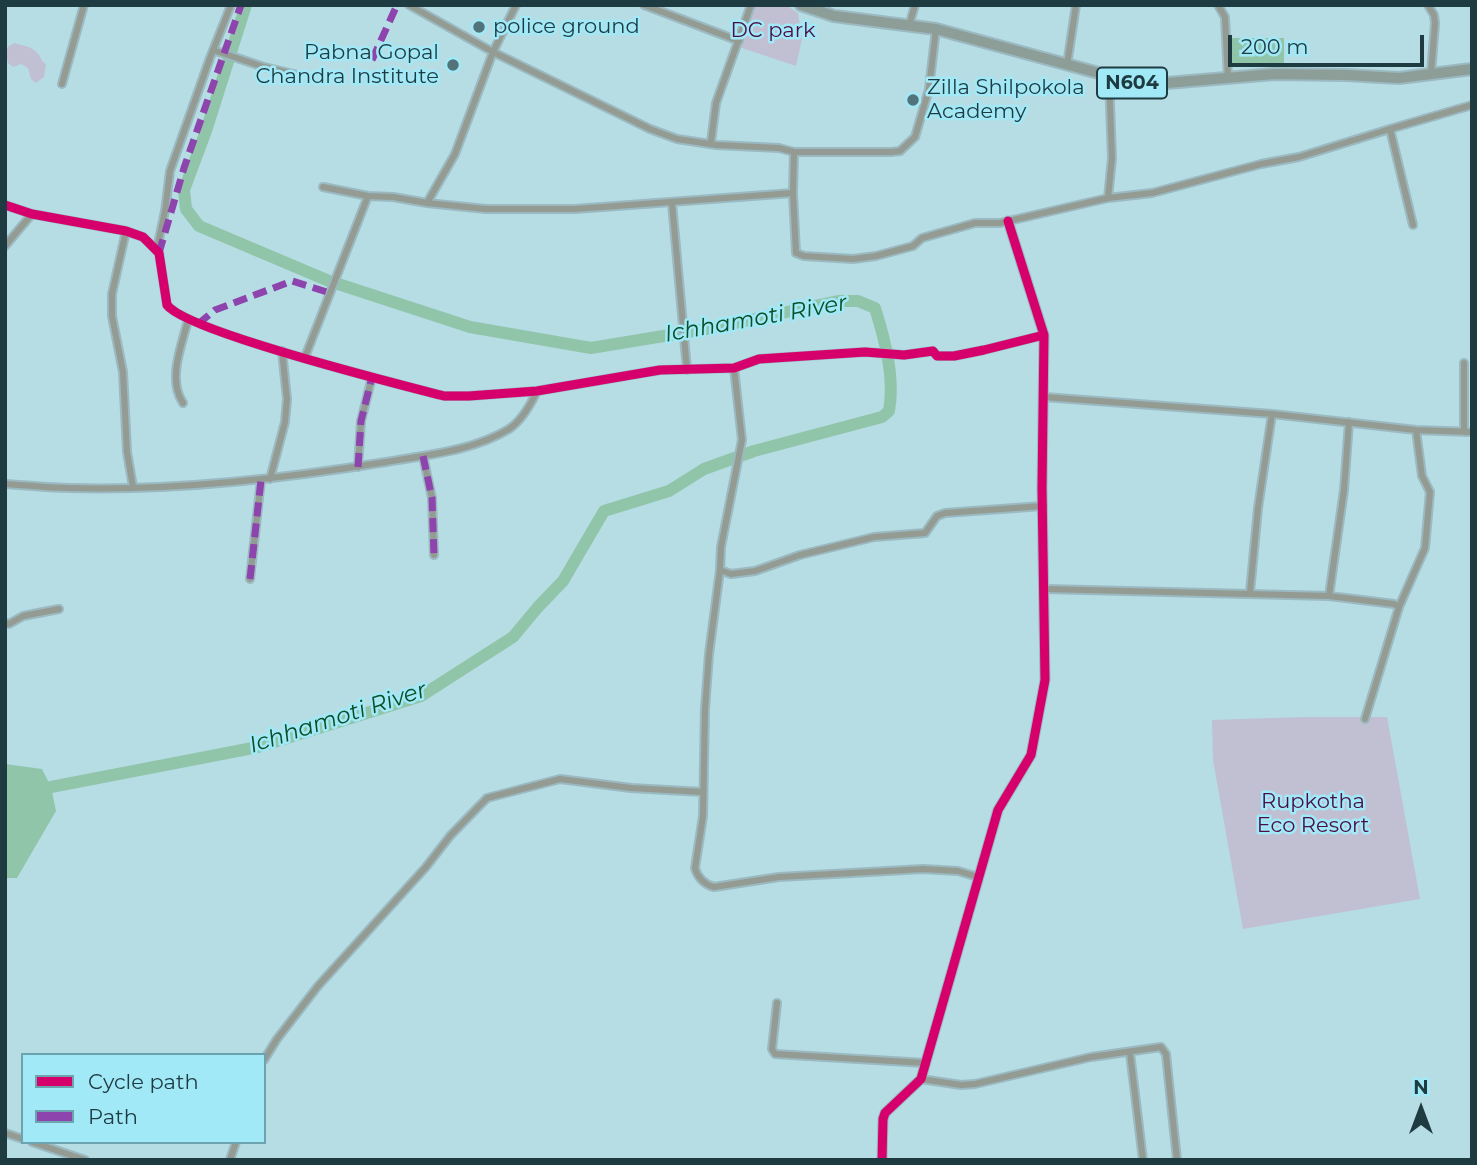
<!DOCTYPE html>
<html>
<head>
<meta charset="utf-8">
<style>
	body { margin:0 }
	#map { position:relative; width:1477px; height:1165px; overflow:hidden; background:#b6dce4; font-family:Montserrat,sans-serif }
	canvas { display:block }
	.frame { position:absolute; inset:0; border:7px solid #1d3b41; pointer-events:none }
	.legend { position:absolute; left:21px; top:1053px; width:245px; height:91px; box-sizing:border-box; background:#a2e9f8; border:2px solid #6da3af; margin:0; padding:9px 12px; list-style:none; font-size:21px; color:#1d3b41 }
	.legend li { display:flex; align-items:center; gap:14px; height:35px }
	.legend b { width:35px; border:2px solid #6da3af }
	.north { position:absolute; left:1386px; top:1074px; width:70px; height:70px; -webkit-text-stroke:5px #a2e9f8; paint-order:stroke; rotate:0deg; font-size:19px; font-weight:700; line-height:28px; text-align:center; color:#1d3b41 }
	.north::after { content:''; display:block; margin:auto; width:24px; height:32px; background:#1d3b41; clip-path:polygon(50% 0,100% 100%,50% 72%,0 100%) }
	.scale { position:absolute; left:1228px; top:35px; width:196px; height:32px; box-sizing:border-box; border:4px solid #1d3b41; border-top:0; padding-left:9px; font-size:21px; line-height:24px; white-space:nowrap; color:#1d3b41; -webkit-text-stroke:5px #a2e9f8; paint-order:stroke }
</style>
</head>
<body>
<div id="map">
<canvas width="1477" height="1165"></canvas>
<div class="frame"></div>
<ul class="legend">
<li><b style="height:9px;background:#d6006c"></b>Cycle path</li>
<li><b style="height:9px;background:#8e44ad"></b>Path</li>
</ul>
<div class="north">N</div>
<div class="scale">200 m</div>
</div>
<script>
const c = document.querySelector('canvas').getContext('2d');
c.lineJoin = 'round';
function fillPath(path, color) { c.fillStyle = color; c.fill(path, 'evenodd'); }
function trace(path, color, width, dash) { c.strokeStyle = color; c.lineWidth = width; c.lineCap = dash ? 'butt' : 'round'; c.setLineDash(dash || []); c.stroke(path); }
function label(font, color, halo, rows, align = 'center') {
  c.font = font + ' Montserrat,sans-serif'; c.lineWidth = 5; c.setLineDash([]); c.textBaseline = 'middle'; c.strokeStyle = halo; c.fillStyle = color; for (const [text, x, y, turn = 0] of rows) {
    c.save(); c.translate(x, y); c.rotate((+turn || 0) * Math.PI / 180); c.textAlign = isNaN(turn) ? turn : align; if (halo) c.strokeText(text, 0, 0); c.fillText(text, 0, 0); c.restore();
  }
}
fillPath(new Path2D(`
	M756,5H786L798,13L802,39L796,66L739,47Z
	M14,43C26,46 38,48 42,61L46,64L44,77L36,83L31,79L28,68L21,64L13,67L8,63L5,49Z
	M1303,717H1387L1420,899L1243,929L1213,760L1212,720Z`), '#c0c0d2');
fillPath(new Path2D(`
	M1232,38H1284V63H1232Z
	M5,764L42,769L51,787L56,811L17,878H5Z`), '#91c5aa');
trace(new Path2D(`
	M37,791L51,787L258,747L421,696L513,637L538,607L563,581L604,511L669,491L704,469L754,451L882,417L889,411C895,378 885,340 875,308L858,301H838L712,328L591,348L470,327L329,281L199,226L186,209L184,190L206,131L246,5`), '#91c5aa', 12);
const minor = new Path2D(`
	M409,5L493,52L650,129L677,139L717,145L779,148L794,152H891L900,151L915,137L929,89L936,29
	M644,5L739,41
	M1218,5L1225,17L1228,78
	M1428,5L1434,15L1435,23L1431,74
	M909,26L915,5
	M213,50L264,67L298,75
	M1067,65L1076,5
	M62,84L84,5
	M1390,129L1472,105
	M711,142L716,103L751,5
	M794,152L793,193L796,253L804,256L853,259L876,256L913,246L922,238L975,223H1000L1108,198L1152,193L1261,164L1299,157L1390,129L1413,225
	M323,187L368,196L393,197L427,203L486,209H575L793,193
	M1108,198L1112,158L1109,78
	M427,203L455,154L493,52L516,5
	M672,203L687,370
	M5,205L32,214L126,231L143,237L159,253L167,305C186,331 401,385 444,396H469L537,391L660,370L734,368L759,359L865,352L904,355L933,351L937,356H954L984,350L1044,335
	M126,231L112,294V316L123,372L127,452L133,487
	M5,246L32,214
	M157,249L165,211L170,171L210,58L231,5
	M305,357L368,196
	M1464,363V432
	M734,368L742,440L721,547L720,570L731,574L755,571L800,555L874,537L925,533L937,516L945,513L1043,506
	M1044,397L1272,414L1416,430L1472,432
	M183,403C167,379 182,345 188,320
	M423,456L432,498L434,555
	M358,467L361,421L372,377
	M270,479L285,422L287,399L282,351
	M5,484C26,485 48,488 69,488C175,491 282,479 386,462C427,455 473,451 509,429C521,421 531,404 537,391
	M720,570L709,654L705,709L703,816L695,868C697,877 705,885 714,887L779,877L923,869L958,871L978,877
	M250,579L261,480
	M1045,589L1329,596L1394,604L1399,607L1365,719
	M1250,592L1258,508L1272,414
	M1329,596L1344,490L1349,422
	M1399,607L1425,548L1430,492L1422,476L1416,430
	M5,623L9,624L23,616L59,609
	M777,1003L772,1049L775,1054L925,1063
	M1130,1053L1143,1160
	M264,1060L277,1039L318,986L426,867L450,836L487,798L560,779L631,788L703,792
	M921,1079L961,1085L975,1084L1091,1057L1161,1047L1166,1054L1177,1160
	M5,1133L23,1139
	M32,1142L85,1160
	M230,1160L236,1142`);
const tertiary = new Path2D(`
	M882,1160L883,1119L885,1113L921,1079L998,810L1031,755L1045,680L1042,488L1044,335L1008,221`);
const trunk = new Path2D(`
	M801,5L834,16L936,29L1143,85L1274,74L1346,75L1399,78L1472,69`);
trace(minor, '#9bb9c0', 10);
trace(tertiary, '#9bb9c0', 11);
trace(trunk, '#9bb9c0', 14);
trace(minor, '#939b92', 6);
trace(tertiary, '#939b92', 8);
trace(trunk, '#8d9d98', 10);
trace(new Path2D(`
	M372,60L397,5
	M159,253L184,168L241,5
	M198,324L215,310L292,281L330,293
	M423,456L432,498L434,555
	M358,467L361,421L372,377
	M250,579L261,480`), '#8e44ad', 7, [14, 7]);
trace(new Path2D(`
	M5,205L32,214L126,231L143,237L159,253L167,305C186,331 401,385 444,396H469L537,391L660,370L734,368L759,359L865,352L904,355L933,351L937,356H954L984,350L1044,335
	M882,1160L883,1119L885,1113L921,1079L998,810L1031,755L1045,680L1042,488L1044,335L1008,221`), '#d6006c', 9);
for (const [x, y, r, color] of [
	[479,27,7,"#53737a"],
	[453,65,7,"#53737a"],
	[913,100,7,"#53737a"]
]) { const dot = new Path2D(); dot.arc(x, y, r, 0, 2 * Math.PI); c.fillStyle = color; c.fill(dot); trace(dot, '#a2e9f8', 2.5); }
for (const [x, y, w] of [
	[1132,83,70]
]) { const box = new Path2D(); box.roundRect(x - w / 2, y - 15.5, w, 31, 5); c.fillStyle = '#a2e9f8'; c.fill(box); trace(box, '#1d3b41', 2); }
label('bold 19px', '#1d3b41', null, [
	["N604",1132,83]
]);
label('21px', '#1d3b41', '#a2e9f8', [
	["police ground",493,27],
	["Pabna Gopal",439,53,"right"],
	["Chandra Institute",439,77,"right"],
	["Zilla Shilpokola",927,88],
	["Academy",927,112]
], 'left');
label('21px', '#4c0e46', '#a2e9f8', [
	["DC park",773,31],
	["Rupkotha",1313,802],
	["Eco Resort",1313,826]
]);
label('italic 23px', '#0b4f28', '#a2e9f8', [
	["Ichhamoti River",756,319,-10],
	["Ichhamoti River",338,718,-18]
]);
</script>
</body>
</html>
